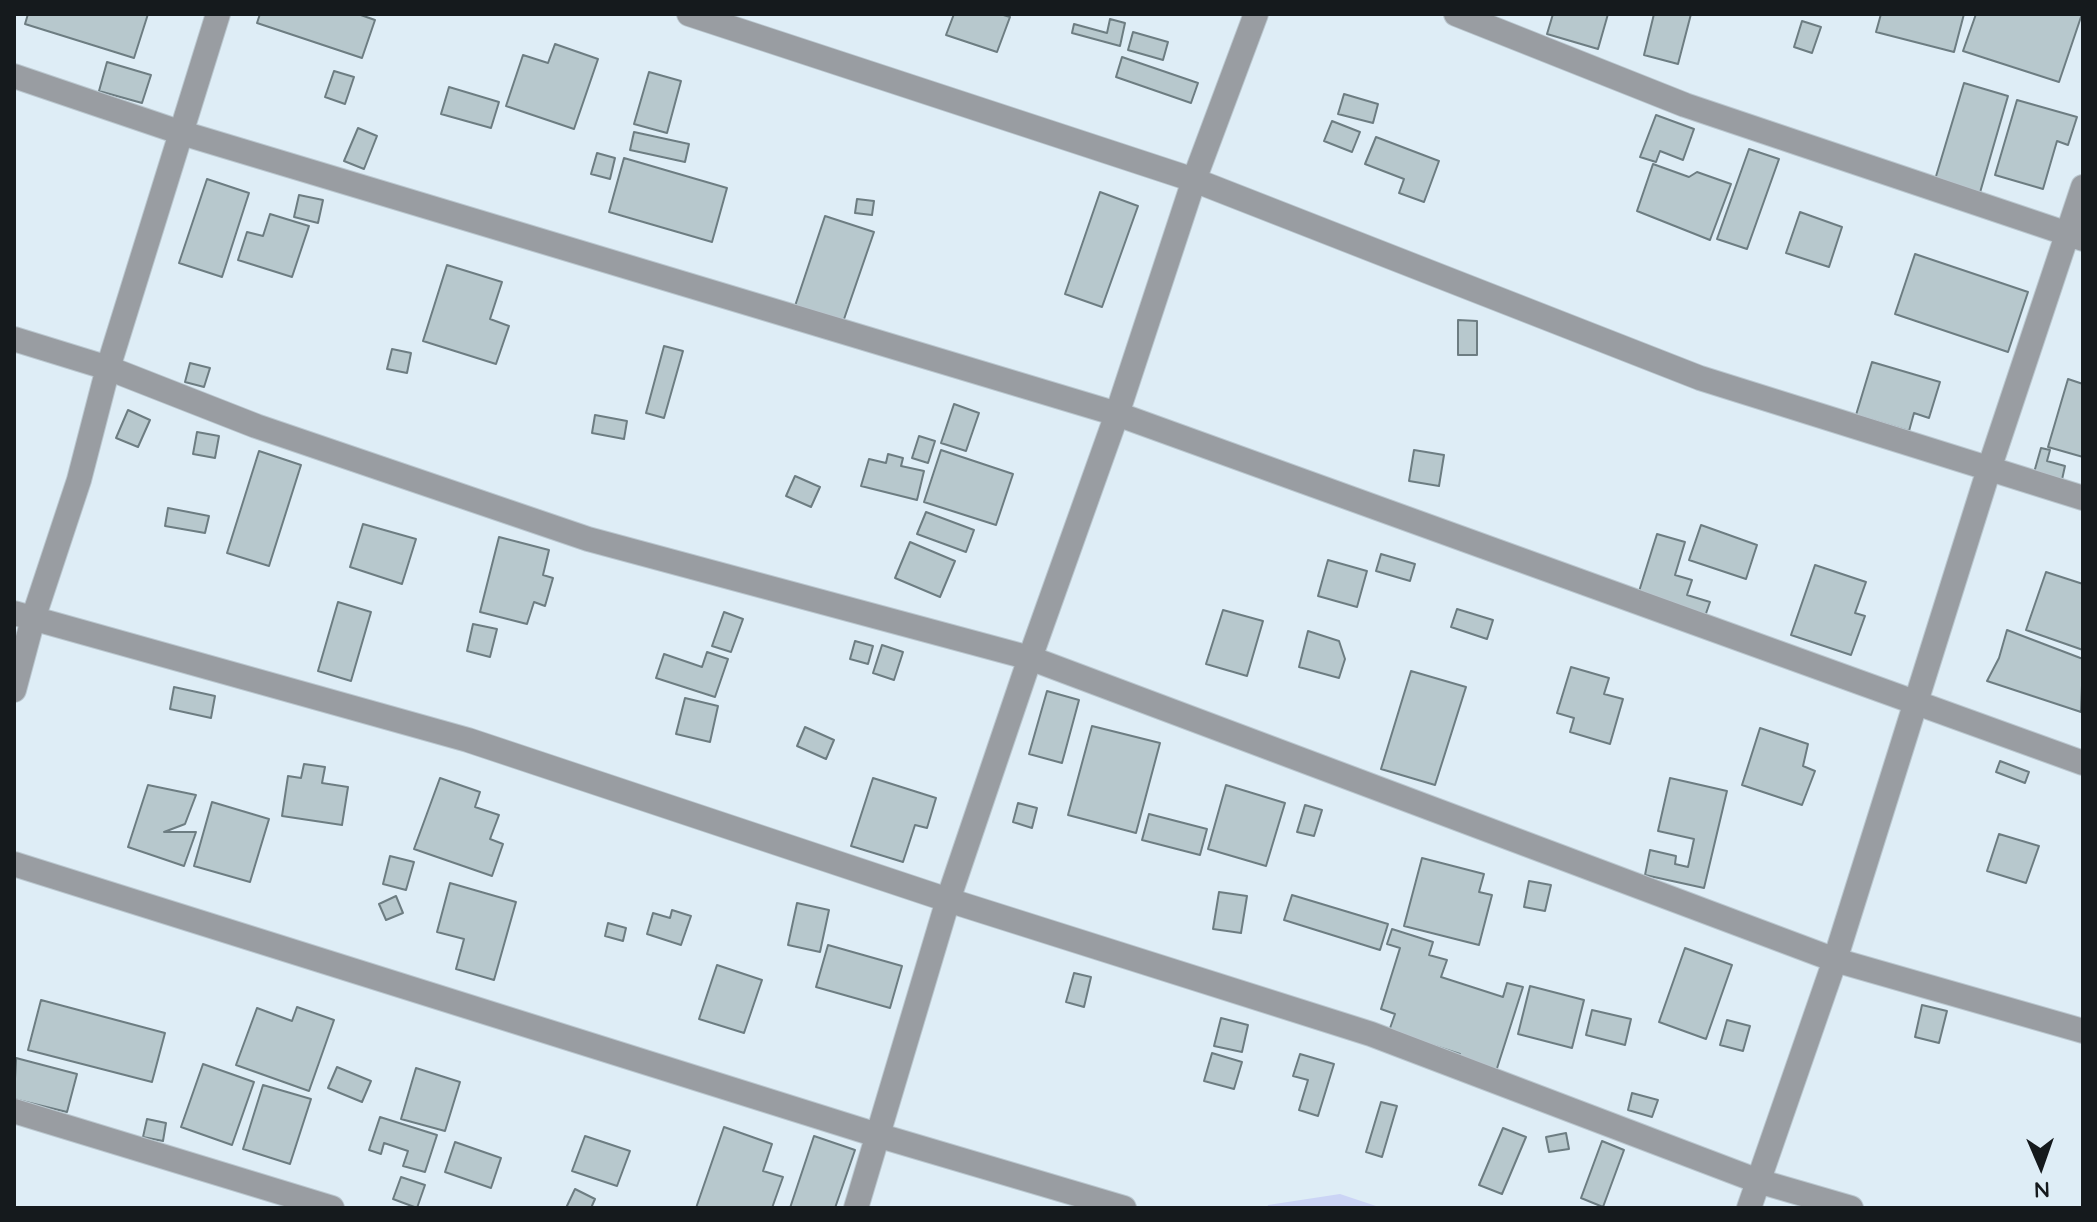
<!DOCTYPE html>
<html>
<head>
<meta charset="utf-8">
<style>
	body { margin:0 }
	#map { position:relative; width:2097px; height:1222px; overflow:hidden; background:#deedf6; font-family:Quicksand,sans-serif }
	canvas { display:block }
	.frame { position:absolute; inset:0; border:16px solid #151a1d; pointer-events:none }
	.north { position:absolute; left:2001px; top:1126px; width:80px; height:80px; -webkit-text-stroke:6px #deedf6; paint-order:stroke; rotate:178deg; font-size:22px; font-weight:700; line-height:32px; text-align:center; color:#151a1d }
	.north::after { content:''; display:block; margin:auto; width:28px; height:36px; background:#151a1d; clip-path:polygon(50% 0,100% 100%,50% 72%,0 100%) }
</style>
</head>
<body>
<div id="map">
<canvas width="2097" height="1222"></canvas>
<div class="frame"></div>
<div class="north">N</div>
</div>
<script>
const c = document.querySelector('canvas').getContext('2d');
c.lineJoin = 'round';
function fillPath(path, color) { c.fillStyle = color; c.fill(path, 'evenodd'); }
function trace(path, color, width, dash) { c.strokeStyle = color; c.lineWidth = width; c.lineCap = dash ? 'butt' : 'round'; c.setLineDash(dash || []); c.stroke(path); }
fillPath(new Path2D(`
	M1340,1194L1382,1208H1267L1268,1205Z`), '#cbd4f5');
const building = new Path2D(`
	M28,14H148L134,58L25,24Z
	M260,14H358L375,20L362,58L257,23Z
	M954,14H1000L1010,17L997,52L946,35Z
	M1553,14H1608L1598,49L1547,34Z
	M1654,14H1691L1678,64L1644,55Z
	M1881,14H1964L1954,52L1876,32Z
	M1976,14H2082L2059,82L1963,51Z
	M1110,19L1125,23L1120,46L1072,33L1074,24L1107,33Z
	M1802,21L1821,27L1812,53L1794,47Z
	M1133,32L1168,42L1163,60L1128,50Z
	M555,44L598,59L574,129L506,106L523,55L548,63Z
	M1122,57L1198,83L1191,103L1116,77Z
	M107,62L151,75L142,103L99,91Z
	M334,71L354,77L345,104L325,97Z
	M649,72L681,81L667,133L634,124Z
	M1964,83L2008,96L1979,196L1934,183Z
	M449,87L499,102L491,128L441,114Z
	M1344,94L1378,104L1373,123L1338,114Z
	M2017,100L2077,117L2068,145L2057,141L2043,189L1995,175Z
	M1656,115L1694,129L1683,160L1660,151L1656,162L1640,157Z
	M1332,121L1360,132L1352,152L1324,141Z
	M358,128L377,136L364,169L344,161Z
	M634,132L689,144L685,162L630,150Z
	M1376,137L1439,161L1424,202L1399,193L1404,179L1365,164Z
	M1749,149L1779,159L1747,249L1717,239Z
	M597,153L615,158L610,179L591,174Z
	M624,158L727,188L712,242L609,212Z
	M1653,164L1689,177L1697,172L1731,184L1710,240L1637,211Z
	M207,179L249,193L222,277L179,263Z
	M1100,192L1138,206L1102,307L1065,294Z
	M299,195L323,200L318,223L294,217Z
	M857,199L874,201L872,215L855,213Z
	M1800,212L1842,227L1829,267L1786,253Z
	M270,214L309,226L292,277L238,260L247,232L263,236Z
	M825,216L874,232L843,322L795,306Z
	M1915,254L2028,292L2008,352L1895,314Z
	M447,265L502,282L490,319L509,326L496,364L423,341Z
	M1458,320L1477,321V355H1458Z
	M664,346L683,351L664,418L646,413Z
	M392,349L411,353L407,373L387,369Z
	M1872,362L1940,382L1929,418L1914,413L1909,431L1856,415Z
	M190,363L210,368L204,387L185,382Z
	M2068,379L2083,384V457L2048,447Z
	M954,404L979,413L966,451L941,443Z
	M128,410L150,420L138,447L116,438Z
	M595,415L627,421L624,439L592,433Z
	M197,432L219,436L215,458L193,454Z
	M919,436L935,441L928,463L912,458Z
	M2041,448L2050,450L2047,461L2065,466L2061,484L2033,476Z
	M941,450L1013,474L996,525L924,502Z
	M1414,450L1444,455L1439,486L1409,481Z
	M259,451L301,465L269,566L227,553Z
	M888,454L903,458L901,466L924,471L917,500L861,486L869,459L886,463Z
	M795,476L820,487L811,507L786,496Z
	M168,508L209,516L205,533L165,526Z
	M926,512L974,530L966,552L917,534Z
	M363,524L416,539L402,584L350,567Z
	M1701,525L1757,545L1746,579L1689,560Z
	M1657,534L1685,542L1675,575L1692,580L1687,595L1710,602L1703,622L1636,601Z
	M499,537L549,550L543,575L553,578L545,606L534,602L527,624L480,612Z
	M910,542L955,561L940,597L895,578Z
	M1381,554L1415,564L1410,581L1376,571Z
	M1328,560L1367,571L1357,607L1318,596Z
	M1815,565L1866,582L1855,613L1865,616L1851,655L1791,635Z
	M2046,572L2083,584V650L2026,630Z
	M338,602L371,612L351,681L318,671Z
	M1457,609L1493,620L1487,639L1451,627Z
	M1223,610L1263,621L1247,676L1206,664Z
	M724,612L743,619L731,652L712,646Z
	M473,624L497,629L490,657L467,651Z
	M2007,630L2083,659L2081,712L1987,681L1999,658Z
	M1308,631L1339,641L1345,659L1339,678L1299,667Z
	M855,641L873,646L868,664L850,659Z
	M882,645L903,652L894,680L873,673Z
	M707,652L728,659L715,697L656,678L664,654L702,667Z
	M1571,667L1609,678L1604,694L1623,699L1610,744L1570,732L1574,718L1557,713Z
	M1411,671L1466,687L1435,785L1381,769Z
	M174,687L215,696L211,718L170,709Z
	M1047,691L1079,700L1062,763L1029,754Z
	M685,698L718,706L710,742L676,734Z
	M1092,726L1160,743L1136,833L1068,815Z
	M805,727L834,740L826,759L797,746Z
	M1760,728L1808,744L1803,766L1815,771L1802,805L1742,785Z
	M2000,761L2029,772L2025,783L1996,772Z
	M304,764L325,767L322,783L348,787L342,825L282,816L288,776L301,778Z
	M440,778L480,792L475,807L499,815L490,839L503,844L492,876L414,849Z
	M873,778L936,798L927,828L915,825L903,862L851,846Z
	M1670,778L1727,791L1704,888L1645,875L1650,850L1676,856L1675,864L1688,867L1694,839L1658,831Z
	M148,785L196,795L185,824L164,832H196L184,866L128,847Z
	M1226,785L1285,803L1266,866L1208,849Z
	M212,802L269,819L250,882L194,866Z
	M1018,803L1037,808L1032,828L1013,822Z
	M1305,805L1322,810L1314,836L1297,832Z
	M1149,814L1207,829L1200,855L1142,840Z
	M1999,834L2039,846L2026,883L1987,871Z
	M390,856L414,862L406,890L383,884Z
	M1422,858L1484,874L1479,892L1492,895L1479,945L1404,926Z
	M1529,881L1551,885L1545,911L1524,907Z
	M450,883L516,902L494,980L456,969L464,939L437,932Z
	M1219,892L1247,896L1241,933L1213,929Z
	M1292,895L1388,924L1380,950L1284,920Z
	M396,896L403,913L386,920L379,904Z
	M797,903L829,910L820,952L788,945Z
	M672,910L691,916L681,945L647,934L653,913L670,918Z
	M608,923L626,928L623,941L605,936Z
	M1392,929L1433,942L1429,955L1447,960L1441,977L1503,997L1507,983L1523,987L1491,1087L1455,1068L1460,1054L1389,1031L1395,1014L1381,1009L1400,948L1387,944Z
	M828,945L902,966L890,1008L816,987Z
	M1685,948L1732,965L1706,1039L1659,1022Z
	M717,965L762,980L744,1033L699,1019Z
	M1074,973L1091,977L1084,1007L1066,1002Z
	M1530,986L1584,1000L1572,1048L1518,1034Z
	M41,1000L165,1033L152,1082L28,1050Z
	M1922,1005L1947,1011L1939,1043L1915,1037Z
	M297,1007L334,1020L309,1091L236,1065L257,1008L292,1021Z
	M1592,1010L1631,1019L1625,1045L1586,1035Z
	M1221,1018L1248,1025L1242,1052L1214,1046Z
	M1727,1020L1750,1026L1743,1051L1720,1045Z
	M1212,1053L1242,1062L1234,1089L1204,1081Z
	M1300,1054L1334,1064L1318,1116L1299,1110L1308,1080L1293,1076Z
	M16,1058L77,1074L67,1112L14,1099Z
	M203,1064L254,1082L232,1145L181,1127Z
	M337,1067L371,1081L362,1102L328,1088Z
	M416,1068L460,1082L445,1131L401,1119Z
	M263,1085L311,1099L290,1164L243,1149Z
	M1632,1093L1658,1100L1652,1117L1628,1110Z
	M1381,1102L1397,1106L1382,1157L1366,1152Z
	M380,1117L437,1135L425,1172L403,1166L408,1151L384,1143L381,1154L369,1150Z
	M147,1119L166,1123L163,1141L143,1137Z
	M724,1127L772,1144L763,1171L783,1177L772,1208H696Z
	M1503,1128L1526,1137L1502,1194L1479,1185Z
	M1566,1133L1569,1149L1549,1152L1546,1137Z
	M585,1136L630,1151L617,1186L572,1171Z
	M814,1136L855,1150L835,1208H790Z
	M1602,1141L1624,1150L1603,1207L1581,1198Z
	M455,1142L501,1158L491,1188L445,1172Z
	M401,1177L425,1185L417,1208L393,1199Z
	M575,1189L595,1199L591,1208H566Z`);
fillPath(building, '#b7c8cd');
trace(building, '#6d7d82', 2);
const street = new Path2D(`
	M689,14L1194,180L1700,378L2083,498
	M1456,14L1685,105L2083,239
	M14,76L182,133L1117,414L2083,763
	M14,339L108,368L256,426L588,539L1030,658L1835,960L2083,1031
	M14,613L468,740L948,900L1371,1034L1758,1181L1851,1208
	M14,690L33,619L79,480L108,368L218,14
	M14,864L877,1135L1124,1208
	M14,1111L332,1208
	M856,1208L948,900L1030,658L1117,414L1194,180L1256,14
	M1749,1208L1835,960L1989,469L2083,187`);
trace(street, '#bac7cf', 26);
trace(street, '#999da2', 24);
</script>
</body>
</html>
